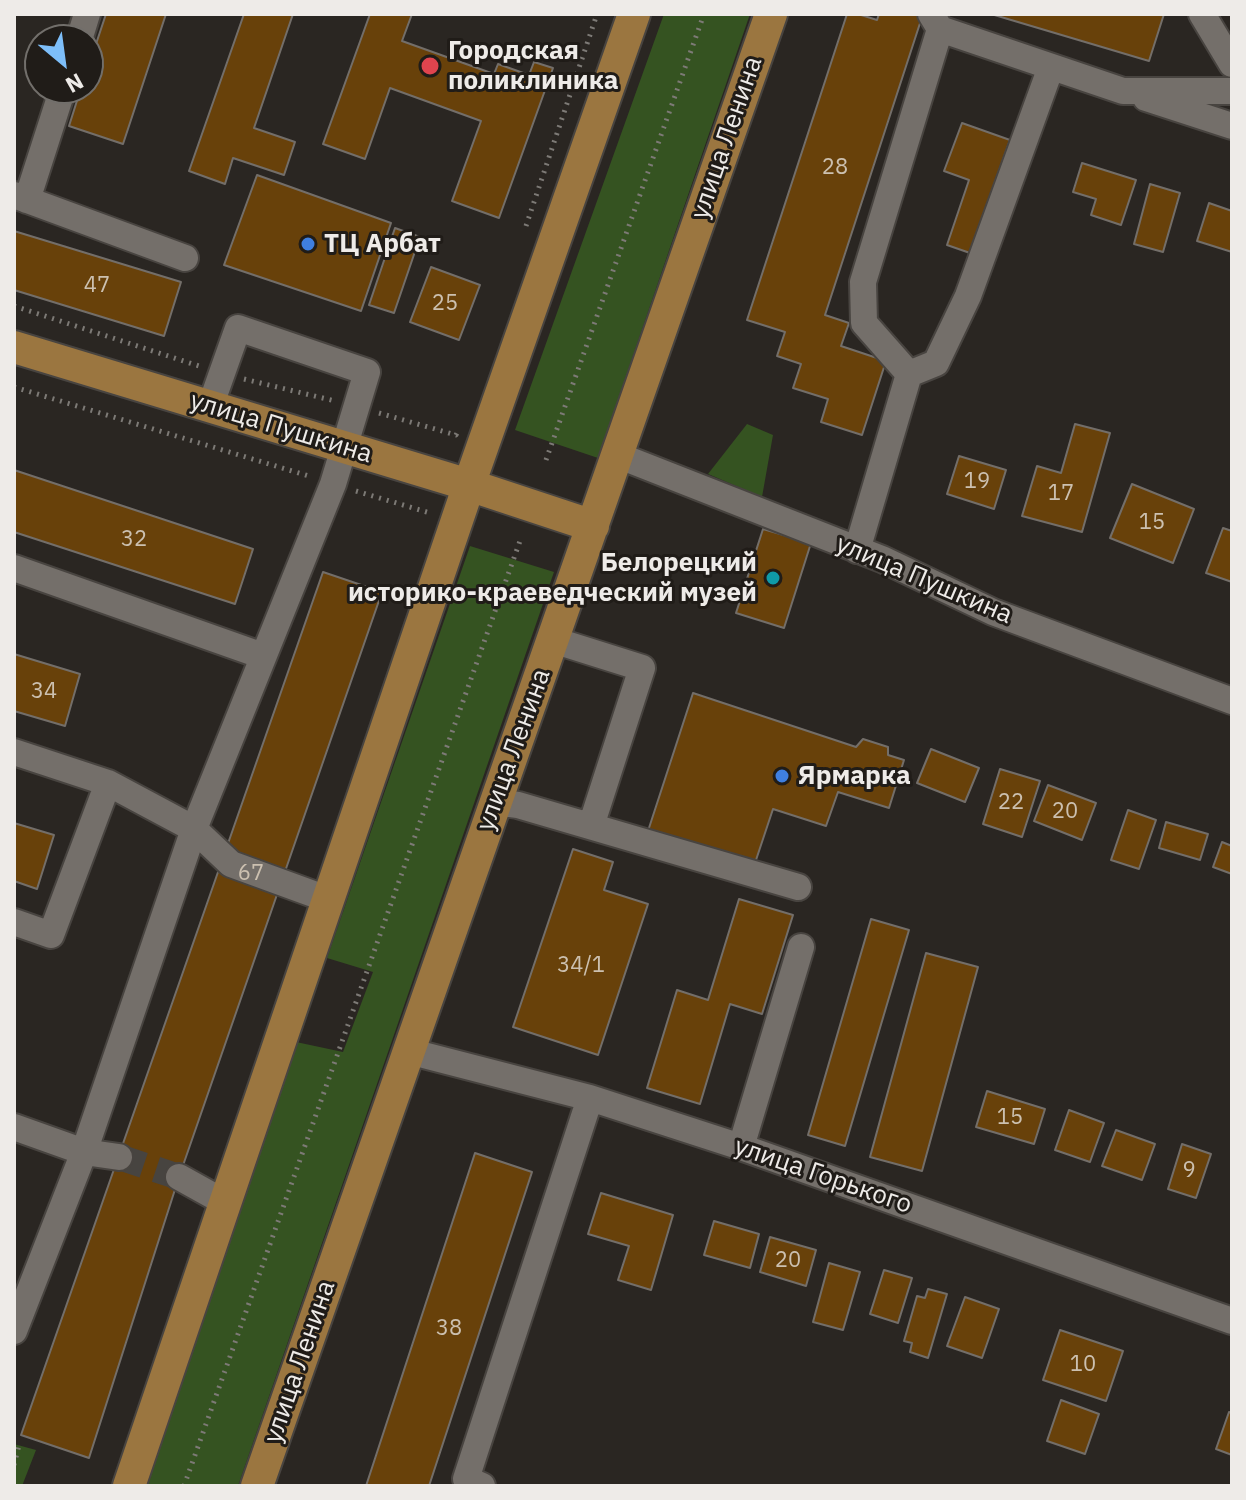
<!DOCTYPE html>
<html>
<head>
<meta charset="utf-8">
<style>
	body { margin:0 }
	#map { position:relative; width:1246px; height:1500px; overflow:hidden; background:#2a2622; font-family:"IBM Plex Sans",sans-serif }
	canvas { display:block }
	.frame { position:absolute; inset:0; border:16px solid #eeebe8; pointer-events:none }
	.north { position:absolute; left:24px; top:24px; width:80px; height:80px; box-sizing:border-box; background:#201c18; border:2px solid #726f6b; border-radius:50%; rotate:151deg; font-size:22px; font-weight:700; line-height:32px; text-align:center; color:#eeebe8 }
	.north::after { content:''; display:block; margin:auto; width:28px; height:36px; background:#7dbef9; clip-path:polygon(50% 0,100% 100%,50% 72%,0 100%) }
</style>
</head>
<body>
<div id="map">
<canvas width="1246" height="1500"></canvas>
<div class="frame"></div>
<div class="north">N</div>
</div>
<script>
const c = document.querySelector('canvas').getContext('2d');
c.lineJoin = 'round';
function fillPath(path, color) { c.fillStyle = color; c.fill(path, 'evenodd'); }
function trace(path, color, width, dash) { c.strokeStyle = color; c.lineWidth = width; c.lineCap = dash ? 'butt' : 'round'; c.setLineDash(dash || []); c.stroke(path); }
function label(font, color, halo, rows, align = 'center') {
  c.font = font + ' "IBM Plex Sans",sans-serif'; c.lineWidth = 6; c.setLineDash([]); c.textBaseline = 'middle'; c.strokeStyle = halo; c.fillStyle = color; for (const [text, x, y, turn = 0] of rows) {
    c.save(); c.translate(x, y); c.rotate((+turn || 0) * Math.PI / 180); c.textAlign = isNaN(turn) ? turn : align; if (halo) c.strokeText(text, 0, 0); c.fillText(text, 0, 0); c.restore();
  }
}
fillPath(new Path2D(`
	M664,14H750L598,458L515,430Z
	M747,424L773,435L762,497L708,474Z
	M470,546L554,572L238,1486H143L296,1042L343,1052L373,972L327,958Z
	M14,1444L36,1450L22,1486H14Z`), '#355321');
const building = new Path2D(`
	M106,14H166L123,144L69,126L81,88H88V68Z
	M244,14H293L254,128L295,142L284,175L233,158L225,184L189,171Z
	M370,14H412L402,41L494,74L498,64L529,75L534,62L553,68L499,218L452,201L481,121L390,88L365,159L323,144Z
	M847,14H858L877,20L879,14H923L825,315L849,323L841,346L886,361L862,435L821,422L828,399L793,388L801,364L777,356L785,332L747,320Z
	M991,14H1164L1149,61Z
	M962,123L1010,140L970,253L947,245L969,180L944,171Z
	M1082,163L1136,180L1121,225L1091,215L1096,199L1073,192Z
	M257,175L391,223L361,311L224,265Z
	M1150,184L1180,193L1163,252L1134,244Z
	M1209,203L1232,211V252L1197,241Z
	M395,228L420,237L394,313L369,305Z
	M14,231L181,282L164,336L14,290Z
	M431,267L480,285L459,340L410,322Z
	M1075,424L1110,433L1082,532L1022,516L1037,466L1061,473Z
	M959,456L1006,470L994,509L947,494Z
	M14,470L253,549L235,604L14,532Z
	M1132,484L1194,509L1173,563L1110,538Z
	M1223,528L1232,531V582L1206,573Z
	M763,529L811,543L784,628L736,613Z
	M323,572L382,592L179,1177L89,1458L21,1435Z
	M14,654L80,674L65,726L14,711Z
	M693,693L856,747L863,739L888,747V755L904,760L889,808L838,792L826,826L773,809L754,866L648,831Z
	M931,749L979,768L965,802L917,783Z
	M1000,769L1040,781L1022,837L983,824Z
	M1048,785L1096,803L1082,840L1034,821Z
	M1128,810L1156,820L1139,869L1111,860Z
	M1166,822L1208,834L1200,860L1159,848Z
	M14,823L54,835L37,889L14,881Z
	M1222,842L1232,846V874L1213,867Z
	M573,849L613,862L604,890L648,904L598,1055L513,1027Z
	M739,899L793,915L762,1014L730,1004L700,1104L647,1088L677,990L708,1000Z
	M871,919L909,930L845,1146L808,1135Z
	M926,953L978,967L922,1171L870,1157Z
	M987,1091L1045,1109L1034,1144L976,1127Z
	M1069,1110L1104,1123L1090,1162L1055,1150Z
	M1116,1130L1155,1144L1142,1180L1102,1166Z
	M1182,1144L1211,1154L1196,1198L1168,1189Z
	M475,1153L532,1172L429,1486H366Z
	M601,1193L673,1215L651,1290L618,1280L629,1246L588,1234Z
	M714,1221L759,1234L750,1268L704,1255Z
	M770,1237L816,1250L806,1286L760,1272Z
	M829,1263L860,1272L843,1330L813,1322Z
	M884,1270L912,1278L898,1323L870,1314Z
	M928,1289L947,1294L928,1358L910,1352L912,1343L904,1341L917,1296L925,1298Z
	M965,1297L999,1309L982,1358L947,1346Z
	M1060,1330L1123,1351L1106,1401L1043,1380Z
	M1061,1400L1099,1414L1085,1454L1047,1441Z
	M1229,1412L1232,1413V1455L1216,1449Z`);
fillPath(building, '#68410a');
trace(building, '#736e69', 2);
trace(new Path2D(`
	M119,1157L179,1177`), '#474440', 26, [26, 13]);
const minor = new Path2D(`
	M1202,14L1232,64
	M940,29L1123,91H1232
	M79,40L87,14
	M1146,98L1232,126
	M14,195L185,258
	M27,200L63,88
	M909,374L936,363L968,296L1051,67
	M617,455L882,559L993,612L1232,701
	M857,550L909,374L864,323L863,282L940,29L931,14
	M14,568L263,656
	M553,640L642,668L591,826
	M14,752L108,783L194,829L333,484L367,372L238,328L210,407
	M495,802L518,805L798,887
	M14,922L51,935L108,783
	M408,1051L590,1098L741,1147L1232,1321
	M14,1127L84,1152L119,1157
	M741,1147L801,947
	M179,1177L224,1202
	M14,1331L84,1152L194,829L231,864L327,899
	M482,1486L466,1479L590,1098`);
const major = new Path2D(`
	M14,347L469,485L593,526
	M129,1486L469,485L634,14
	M257,1486L771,14`);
trace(minor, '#484440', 30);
trace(major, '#484440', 36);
trace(new Path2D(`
	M526,226L597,14
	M14,306L199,366
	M244,379L335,401
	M14,387L312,477
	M379,413L456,435L457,433
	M546,460L704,14
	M356,491L430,513
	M14,1465L19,1445
	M184,1486L520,541`), '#7d7a76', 5, [2, 6]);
trace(minor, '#746f6a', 26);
trace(major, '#9b7640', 32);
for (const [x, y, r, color] of [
	[430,66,10,"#e0444e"],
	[308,244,8,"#3f7fe0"],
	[773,578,8,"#0f9aa8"],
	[782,776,8,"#3f7fe0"]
]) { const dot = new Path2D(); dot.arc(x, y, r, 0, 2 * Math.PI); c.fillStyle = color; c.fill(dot); trace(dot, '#201c18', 3); }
label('22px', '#ccc0b0', null, [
	["28",835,168],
	["47",97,286],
	["25",445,304],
	["19",977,482],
	["17",1061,494],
	["15",1152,523],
	["32",134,540],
	["34",44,692],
	["22",1011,803],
	["20",1065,812],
	["67",251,874],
	["34/1",581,966],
	["15",1010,1118],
	["9",1189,1171],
	["20",788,1261],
	["38",449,1329],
	["10",1083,1365]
]);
label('bold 26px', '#eeebe8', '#201c18', [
	["Городская",448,51],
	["поликлиника",448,81],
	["ТЦ Арбат",324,244],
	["Белорецкий",757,563,"right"],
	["историко-краеведческий музей",757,593,"right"],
	["Ярмарка",798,776]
], 'left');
label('26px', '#eeebe8', '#201c18', [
	["улица Ленина",727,138,-71],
	["улица Пушкина",281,428,17],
	["улица Пушкина",924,580,23],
	["улица Ленина",514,750,-70],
	["улица Горького",823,1176,19],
	["улица Ленина",300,1362,-71]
]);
</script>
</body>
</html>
